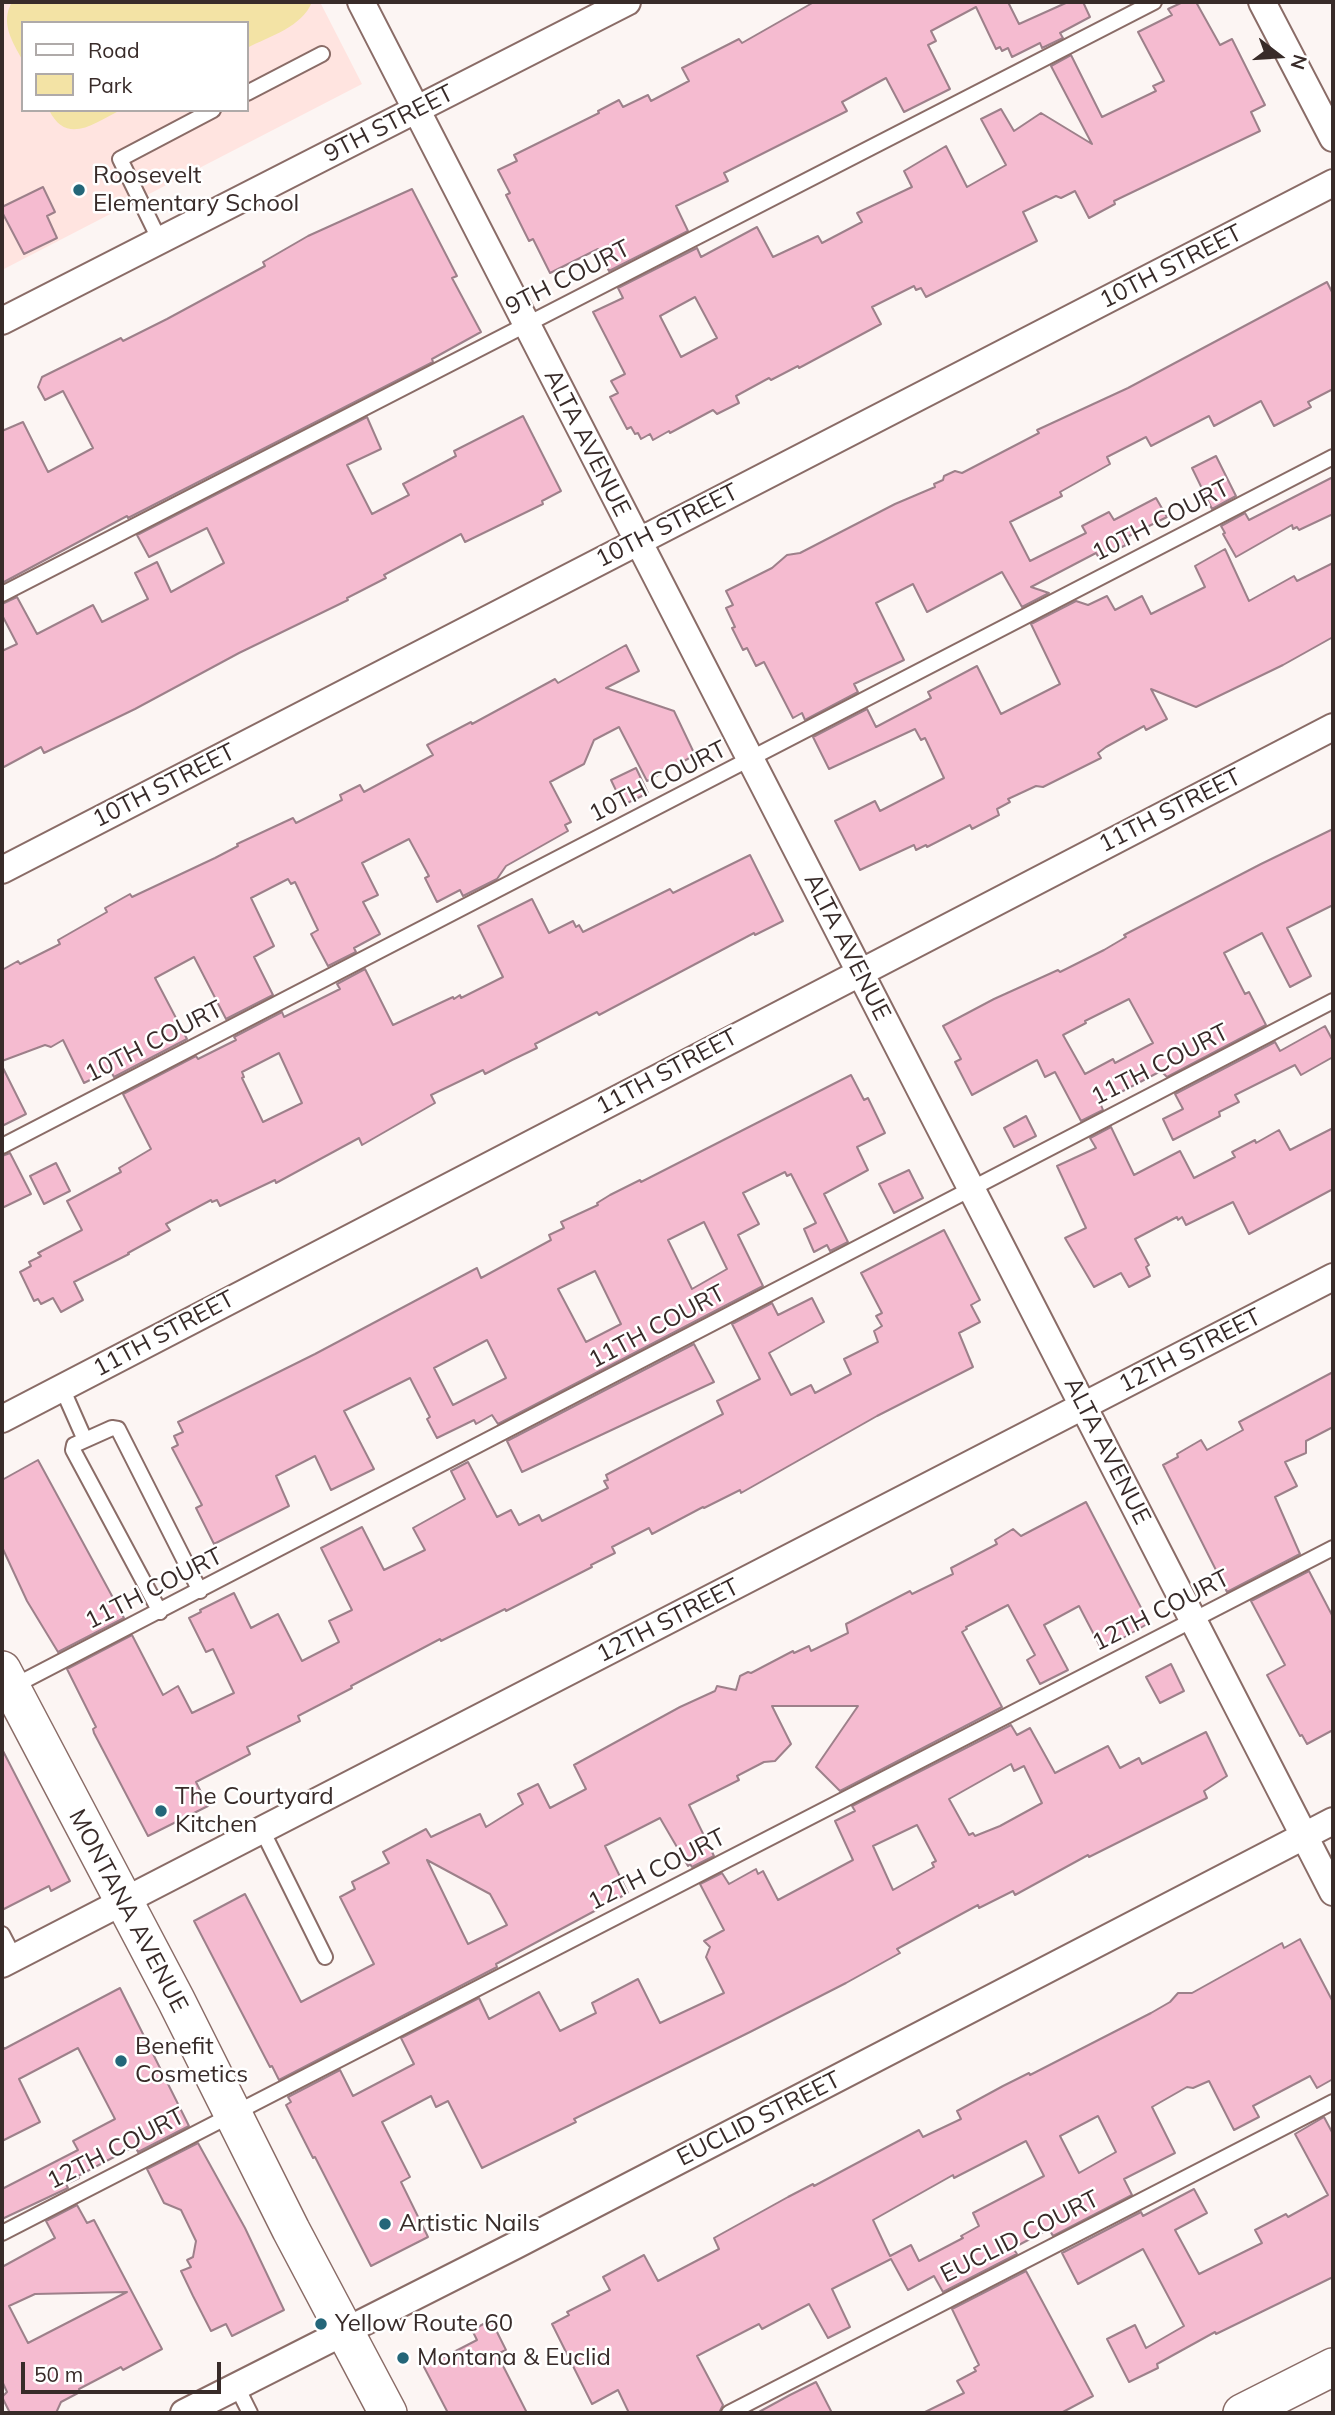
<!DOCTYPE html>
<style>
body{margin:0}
#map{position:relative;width:1335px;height:2415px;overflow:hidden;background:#fcf5f3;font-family:Mulish,sans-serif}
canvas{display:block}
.frame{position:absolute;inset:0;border:4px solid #382b29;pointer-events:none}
.legend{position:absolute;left:21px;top:21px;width:228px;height:91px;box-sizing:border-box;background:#fff;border:2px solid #afaaa9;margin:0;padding:9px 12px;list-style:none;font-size:21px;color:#382b29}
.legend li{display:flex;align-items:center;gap:14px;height:35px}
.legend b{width:35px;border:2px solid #afaaa9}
.north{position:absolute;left:1244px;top:21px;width:70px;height:70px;-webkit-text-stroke:5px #fff;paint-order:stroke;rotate:107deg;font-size:19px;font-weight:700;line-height:28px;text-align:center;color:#382b29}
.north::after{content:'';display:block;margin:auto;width:24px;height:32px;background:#382b29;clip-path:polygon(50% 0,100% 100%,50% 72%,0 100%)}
.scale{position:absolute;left:21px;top:2362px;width:200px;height:32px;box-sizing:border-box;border:4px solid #382b29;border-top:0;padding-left:9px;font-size:21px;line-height:24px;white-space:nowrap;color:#382b29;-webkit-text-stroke:5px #fff;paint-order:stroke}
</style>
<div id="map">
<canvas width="1335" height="2415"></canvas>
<div class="frame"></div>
<ul class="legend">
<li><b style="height:9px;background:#fff"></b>Road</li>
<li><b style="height:19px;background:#f3e3a5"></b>Park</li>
</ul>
<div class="north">N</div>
<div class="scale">50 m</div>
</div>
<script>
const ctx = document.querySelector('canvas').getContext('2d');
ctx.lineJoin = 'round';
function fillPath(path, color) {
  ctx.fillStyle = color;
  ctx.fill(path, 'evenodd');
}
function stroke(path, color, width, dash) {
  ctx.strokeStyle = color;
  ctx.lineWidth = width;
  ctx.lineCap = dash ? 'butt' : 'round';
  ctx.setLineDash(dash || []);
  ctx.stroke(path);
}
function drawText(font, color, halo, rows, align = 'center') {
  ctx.font = font + ' Mulish,sans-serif';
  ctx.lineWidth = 5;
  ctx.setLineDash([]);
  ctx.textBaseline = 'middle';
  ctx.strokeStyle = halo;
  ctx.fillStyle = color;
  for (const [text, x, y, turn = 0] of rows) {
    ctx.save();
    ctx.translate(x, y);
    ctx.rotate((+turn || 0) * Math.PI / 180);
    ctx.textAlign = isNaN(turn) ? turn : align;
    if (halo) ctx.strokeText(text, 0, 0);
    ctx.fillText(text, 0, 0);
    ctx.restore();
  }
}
fillPath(new Path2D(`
 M2,2H320L362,84L2,270ZM23,23H247V110H23Z`), '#ffe4e0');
fillPath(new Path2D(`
 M12,2H312C302,27 270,36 247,48V23H23V61C12,41 0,23 12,2Z
 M49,110H121C94,123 67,146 49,110Z`), '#f3e3a5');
const building = new Path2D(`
 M814,2H1008L1019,24L1068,2H1083L1090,17L1060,33L1063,38L1042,48L1040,43L1012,57L1008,48L1002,51L1000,47L996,49L976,7L931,31L936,41L928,45L950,89L904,112L886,78L842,102L847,111L724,173L728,181L676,206L688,231L609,271L598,249L550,273L533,239L529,241L506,195L510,193L498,170L517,161L514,155L599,113L598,111L619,100L623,107L648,95L651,101L689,81L682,68L739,39L742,43Z
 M1183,2H1196L1220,45L1232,39L1265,105L1251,112L1260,131L1114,201L1115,204L1089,218L1075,191L1061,198L1056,196L1023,212L1037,241L926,297L921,288L916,290L914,286L872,307L881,324L799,368L798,366L771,380L769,378L736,396L739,403L717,414L713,410L670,433L669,431L653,440L650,434L641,439L638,433L635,434L631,427L627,429L610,397L618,393L611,381L625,374L593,312L623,298L618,288L697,248L701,257L757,227L773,257L818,236L822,243L862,222L857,213L912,187L904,171L946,146L967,187L1006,165L981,119L1001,109L1014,131L1041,113L1092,144L1051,66L1071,55L1102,117L1156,91L1153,86L1164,81L1138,32L1172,15L1168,9ZM695,297L717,338L681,357L660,316Z
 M43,187L55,212L47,216L57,238L24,254L2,212V207Z
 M412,189L457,276L452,278L481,332L432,359L433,362L128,518L127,516L2,583V431L23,422L48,472L93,448L63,391L45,400L38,387L42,377L121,338L123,341L167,319L265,266L263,262L308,236Z
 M1327,282L1333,294V389L1308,402L1311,407L1274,426L1261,401L1214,426L1209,416L1151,446L1146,437L1107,457L1110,464L1060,492L1062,496L1010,522L1030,561L1086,533L1082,526L1109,512L1114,520L1156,498L1167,517L1123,539L1126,545L1099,558L1096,553L1031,587L1049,593L1022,607L1002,572L927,612L913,584L876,603L904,660L854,684L858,692L805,720L802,713L793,718L764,662L756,666L747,648L743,650L732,628L735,627L726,608L733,605L726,591L772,568L787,555L800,553L895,504L935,487L934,484L943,480L944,476L955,471L962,473L1039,433L1037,430L1128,388Z
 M523,416L561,491L542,501L543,504L465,542L461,534L384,575L386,578L347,598L348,600L239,653L135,709L44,753L41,747L2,768V651L17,644L2,615V604L17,597L37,634L93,605L102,622L148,599L135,573L157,562L171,592L224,563L207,528L149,557L137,535L367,417L381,449L347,465L372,514L409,495L403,484L456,456L454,451Z
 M1216,456L1236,496L1212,509L1192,468Z
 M1333,477V514L1299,530L1297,527L1293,529L1292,525L1236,557L1223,534L1225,533L1221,526L1245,513L1249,520Z
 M1225,549L1249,601L1294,576L1297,581L1333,563V637L1283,665L1196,707L1151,689L1167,719L1146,730L1144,726L1106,747L1098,753L1101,758L1043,787L1036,786L1008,799L1010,802L997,809L999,815L972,829L970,825L927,847L926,845L916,850L914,845L860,870L835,821L875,801L880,811L944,778L925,738L921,740L915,729L829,769L813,737L867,709L876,727L931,698L928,692L977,666L1001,714L1060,684L1031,624L1076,601L1088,605L1107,596L1115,610L1142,596L1151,614L1205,587L1195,566Z
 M626,645L639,671L606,688L674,711L695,755L647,781L619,727L594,740L584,764L550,782L571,822L565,825L568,831L506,866L497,879L463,896L460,890L437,902L425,878L429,876L409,839L362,863L378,895L363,902L380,934L354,948L356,952L328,966L311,934L318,930L295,882L291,884L288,879L251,898L274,946L254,957L273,995L226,1019L194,957L155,978L187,1039L114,1077L110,1070L84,1083L63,1040L51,1047L45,1045L2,1061V970L18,961L20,964L60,944L58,940L107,912L105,908L130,894L132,897L215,858L238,846L237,844L293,818L296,823L342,800L340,795L360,785L364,792L433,755L427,745L471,722L472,724L555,679L558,683Z
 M636,768L648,793L623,805L611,780Z
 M1333,829V905L1287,928L1311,976L1290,987L1262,933L1224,953L1245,994L1249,992L1266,1025L1167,1077L1161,1071L1102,1102L1101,1105L1103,1110L1081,1121L1055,1072L1045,1077L1037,1060L972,1095L955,1062L961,1059L943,1026L994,999L1058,970L1060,972L1104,950L1126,937L1124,935L1261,864ZM1129,999L1153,1043L1115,1063L1113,1059L1085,1074L1063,1035L1086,1023L1085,1021Z
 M750,855L783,921L755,935L754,933L599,1015L597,1012L535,1044L537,1048L512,1060L485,1074L483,1070L431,1095L435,1103L362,1145L359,1138L276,1183L275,1180L220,1206L217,1200L212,1202L211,1200L166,1224L170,1230L128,1253L129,1254L74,1282L83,1300L61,1312L53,1298L41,1304L38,1299L34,1301L20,1272L31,1266L29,1262L41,1256L38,1253L82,1230L67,1201L121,1172L119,1168L151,1149L123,1094L196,1056L198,1059L236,1040L234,1037L282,1012L284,1017L340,989L337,984L365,969L393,1025L453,997L454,999L460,995L461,998L503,977L478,926L532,899L549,933L573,921L576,927L579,925L583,932L670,889L673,893ZM279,1053L302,1103L263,1122L242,1078L244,1077L242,1072Z
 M1325,1026L1333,1041V1057L1301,1075L1295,1065L1235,1095L1239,1102L1219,1112L1220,1116L1173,1140L1163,1119L1183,1109L1175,1094L1275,1042L1280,1051Z
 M2,1066L26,1114L2,1126Z
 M851,1075L864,1100L868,1098L885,1133L857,1147L868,1170L824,1194L848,1242L830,1251L827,1245L814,1252L804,1229L816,1223L791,1174L787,1176L785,1172L743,1193L759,1224L738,1235L763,1286L498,1424L492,1415L476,1424L474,1420L437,1438L427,1419L430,1417L410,1378L344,1411L374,1469L331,1490L315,1456L276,1476L289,1506L214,1544L196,1508L202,1505L172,1448L178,1445L174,1436L183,1432L178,1422L315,1354L477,1268L481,1278L551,1240L549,1235L564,1228L561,1222L598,1205L597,1203L610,1195L640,1180L641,1182ZM704,1222L727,1269L692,1289L668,1240ZM595,1271L621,1324L586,1342L558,1289ZM487,1340L506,1378L453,1405L434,1368Z
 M1026,1116L1036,1136L1014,1147L1004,1128Z
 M1111,1127L1134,1175L1180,1151L1194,1178L1235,1157L1232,1152L1255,1140L1256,1143L1279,1130L1290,1150L1333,1128V1189L1249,1234L1233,1202L1186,1225L1182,1217L1178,1220L1177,1217L1135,1239L1149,1265L1146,1267L1150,1276L1129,1287L1121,1273L1094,1287L1065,1238L1086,1228L1057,1166L1096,1148L1090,1138Z
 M10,1153L31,1194L2,1208V1156Z
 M56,1163L70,1191L44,1204L30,1176Z
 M909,1170L923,1198L894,1213L879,1184Z
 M944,1230L980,1300L971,1305L980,1322L959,1333L973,1367L877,1416L741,1493L740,1490L704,1508L703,1507L652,1534L649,1528L612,1547L615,1553L591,1565L592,1567L506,1611L505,1609L441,1641L440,1639L351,1686L352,1688L298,1716L300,1721L247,1747L250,1754L196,1782L208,1806L148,1836L94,1733L93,1729L96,1727L67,1669L132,1635L163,1695L178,1686L192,1713L234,1693L213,1649L206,1652L189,1618L201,1612L200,1610L234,1593L251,1628L278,1614L302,1661L339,1642L329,1621L352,1610L321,1548L362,1527L384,1570L425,1550L413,1528L465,1499L451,1471L468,1462L497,1517L511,1510L519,1525L539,1515L542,1521L608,1488L604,1481L608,1480L606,1475L723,1414L717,1401L760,1379L732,1324L772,1303L778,1315L812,1298L824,1322L769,1353L791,1395L811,1385L815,1393L851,1374L844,1359L878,1342L874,1331L882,1326L876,1316L882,1313L861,1273Z
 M694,1344L714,1382L522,1472L507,1441Z
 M1333,1372V1427L1306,1441V1453L1285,1462L1297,1486L1275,1497L1300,1554L1227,1592L1163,1465L1178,1457L1177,1454L1201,1440L1207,1450L1243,1430L1239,1422Z
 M38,1460L124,1618L58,1652L27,1601L2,1547V1480Z
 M1086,1502L1149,1623L1102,1650L1079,1606L1044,1625L1068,1670L1040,1684L1027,1660L1035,1655L1008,1605L966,1627L967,1629L962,1632L1002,1707L840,1791L816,1767L858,1706H772L791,1744L775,1761L764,1762L737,1776L739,1780L689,1805L714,1856L692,1867L690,1864L688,1866L660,1818L605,1846L628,1893L496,1964L497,1967L279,2080L272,2066L270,2067L194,1921L245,1894L301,2002L374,1964L340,1897L355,1889L352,1882L389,1863L383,1852L426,1829L431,1837L480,1814L486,1827L523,1804L518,1794L538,1784L550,1808L586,1789L574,1765L680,1707L715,1691L717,1686L736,1690L740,1676L748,1672L751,1673L793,1651L794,1653L809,1646L811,1651L848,1633L846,1624L910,1591L912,1594L953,1574L951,1568L997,1544L995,1540L1013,1529L1021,1536ZM427,1860L490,1894L507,1925L468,1944Z
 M1309,1571L1333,1617V1730L1307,1744L1302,1735L1300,1736L1267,1675L1285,1665L1251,1601Z
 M1171,1664L1184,1691L1160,1703L1146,1677Z
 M1011,1725L1017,1735L1030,1728L1055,1773L1108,1746L1120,1768L1139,1758L1142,1764L1206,1732L1227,1776L1204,1791L1207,1798L1089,1857L1088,1855L1015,1895L1013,1891L979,1908L978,1905L897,1949L900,1953L846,1983L750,2032L574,2119L576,2122L482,2168L448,2101L436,2107L431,2096L382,2122L410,2177L401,2182L428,2237L371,2266L315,2157L313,2158L286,2105L291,2102L288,2097L340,2070L353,2096L414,2064L401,2038L479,1998L489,2019L539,1992L560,2031L596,2013L592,2003L638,1979L660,2023L724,1993L706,1957L710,1947L704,1941L724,1930L700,1884L722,1873L729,1884L756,1869L758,1874L763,1871L778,1900L853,1860L835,1821L855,1811L852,1806ZM1011,1764L1014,1771L1024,1766L1042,1803L1000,1826L975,1836L973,1833L969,1835L949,1799ZM917,1825L936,1861L932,1863L934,1867L893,1890L873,1846Z
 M2,1749L70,1881L51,1891L49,1886L2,1910Z
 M1300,1939L1333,2002V2079L1317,2088L1310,2076L1253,2106L1259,2117L1234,2130L1209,2081L1193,2088L1187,2087L1152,2107L1175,2153L1124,2179L1132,2195L1053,2236L1049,2229L1013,2248L1017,2254L943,2292L934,2276L908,2290L891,2259L832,2289L850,2327L828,2338L809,2304L762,2329L759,2324L697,2356L723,2405L719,2413H629L618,2390L592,2404L552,2324L569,2315L567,2312L610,2290L603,2277L644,2255L658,2281L719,2249L714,2238L788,2197L813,2184L814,2186L919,2130L923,2137L961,2119L957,2111L1003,2086L1029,2073L1030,2075L1151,2013L1170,2002L1178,1993H1192L1282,1943L1284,1948ZM1098,2116L1116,2152L1079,2173L1060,2136ZM1026,2141L1044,2176L973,2213L979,2226L961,2236L963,2238L919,2261L911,2245L890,2256L873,2220L953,2175L954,2178Z
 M120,1988L189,2126L138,2152L135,2146L78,2176L79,2178L66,2184L68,2188L2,2219V2189L78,2150L73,2141L115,2119L78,2048L19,2079L40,2122L2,2141V2044L4,2049Z
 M1324,2117L1333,2134V2277L1216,2334L1215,2332L1157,2364L1158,2368L1129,2382L1107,2339L1135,2325L1146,2348L1184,2326L1143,2249L1078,2284L1062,2253L1141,2212L1143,2216L1194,2189L1207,2213L1175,2230L1199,2274L1262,2243L1255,2230L1286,2214L1288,2217L1328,2195L1295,2134Z
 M198,2143L245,2228L284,2310L232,2336L226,2324L211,2331L193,2296L181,2271L191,2267L187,2260L193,2257L196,2241L181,2210L164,2203L147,2169Z
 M77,2205L87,2223L94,2220L162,2349L123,2370L121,2367L79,2389L80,2392L61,2402L56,2413H10L2,2397L7,2392L2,2381V2267L55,2238L46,2221ZM127,2292L28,2343L9,2306L35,2294Z
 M1026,2271L1093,2396L1061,2413H923L964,2393L957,2381L976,2371L974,2368L979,2365L952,2309Z
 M491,2320L506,2350L497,2354L527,2413H448L424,2367L427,2358L435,2354L444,2357L477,2340L472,2330Z
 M816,2382L832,2413H757L790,2395Z`);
fillPath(building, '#f5bbd0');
stroke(building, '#9d808a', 2);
const lane = new Path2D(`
 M247,93L322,54
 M160,241L120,159L213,110
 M2,594L1154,2
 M2,1146L1333,457
 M62,1388L85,1440
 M160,1612L73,1450L74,1445L112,1428L118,1429L200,1591
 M12,1687L1333,1001
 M262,1830L325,1957
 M2,1934L14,1957
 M2,2233L1333,1548
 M237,2387L250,2413
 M729,2413L1333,2102`);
const street = new Path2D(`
 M361,2L1333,1892
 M1262,2L1333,138
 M2,321L627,2
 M2,870L1333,183
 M2,1419L1333,727
 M2,1964L1333,1277
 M184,2413L516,2245L1333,1821`);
const secondary = new Path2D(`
 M2,1670L176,2000L291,2230L388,2413
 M1242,2413L1333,2367`);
stroke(lane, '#8a6c67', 18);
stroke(street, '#8a6c67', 30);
stroke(secondary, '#8a6c67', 40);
stroke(lane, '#fff', 14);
stroke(street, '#fff', 26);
stroke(secondary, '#fff', 37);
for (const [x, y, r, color] of [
 [79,190,7,"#246679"],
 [161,1811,7,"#246679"],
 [121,2061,7,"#246679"],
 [385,2224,7,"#246679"],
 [321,2324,7,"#246679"],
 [403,2358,7,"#246679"]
]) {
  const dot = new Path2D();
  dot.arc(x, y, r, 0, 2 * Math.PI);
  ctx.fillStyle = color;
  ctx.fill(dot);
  stroke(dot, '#fff', 2.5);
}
drawText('24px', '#382b29', '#fff', [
 ["9TH STREET",389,124,-27],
 ["10TH STREET",1171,267,-27],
 ["9TH COURT",568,278,-27],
 ["ALTA AVENUE",587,443,63],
 ["10TH COURT",1161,521,-27],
 ["10TH STREET",667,526,-27],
 ["10TH COURT",658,782,-27],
 ["10TH STREET",164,786,-27],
 ["11TH STREET",1170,811,-27],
 ["ALTA AVENUE",847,947,63],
 ["10TH COURT",154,1042,-27],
 ["11TH COURT",1160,1065,-27],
 ["11TH STREET",667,1072,-28],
 ["11TH COURT",657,1327,-28],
 ["11TH STREET",164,1334,-28],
 ["12TH STREET",1190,1351,-27],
 ["ALTA AVENUE",1107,1451,63],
 ["11TH COURT",154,1589,-27],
 ["12TH COURT",1161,1611,-27],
 ["12TH STREET",668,1621,-27],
 ["12TH COURT",657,1870,-27],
 ["MONTANA AVENUE",128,1911,62],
 ["EUCLID STREET",759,2119,-27],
 ["12TH COURT",116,2149,-27],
 ["EUCLID COURT",1020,2237,-27]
]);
drawText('24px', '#382b29', '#fff', [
 ["Roosevelt",93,176],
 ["Elementary School",93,204],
 ["The Courtyard",175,1797],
 ["Kitchen",175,1825],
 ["Benefit",135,2047],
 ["Cosmetics",135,2075],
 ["Artistic Nails",399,2224],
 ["Yellow Route 60",335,2324],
 ["Montana & Euclid",417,2358]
], 'left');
</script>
